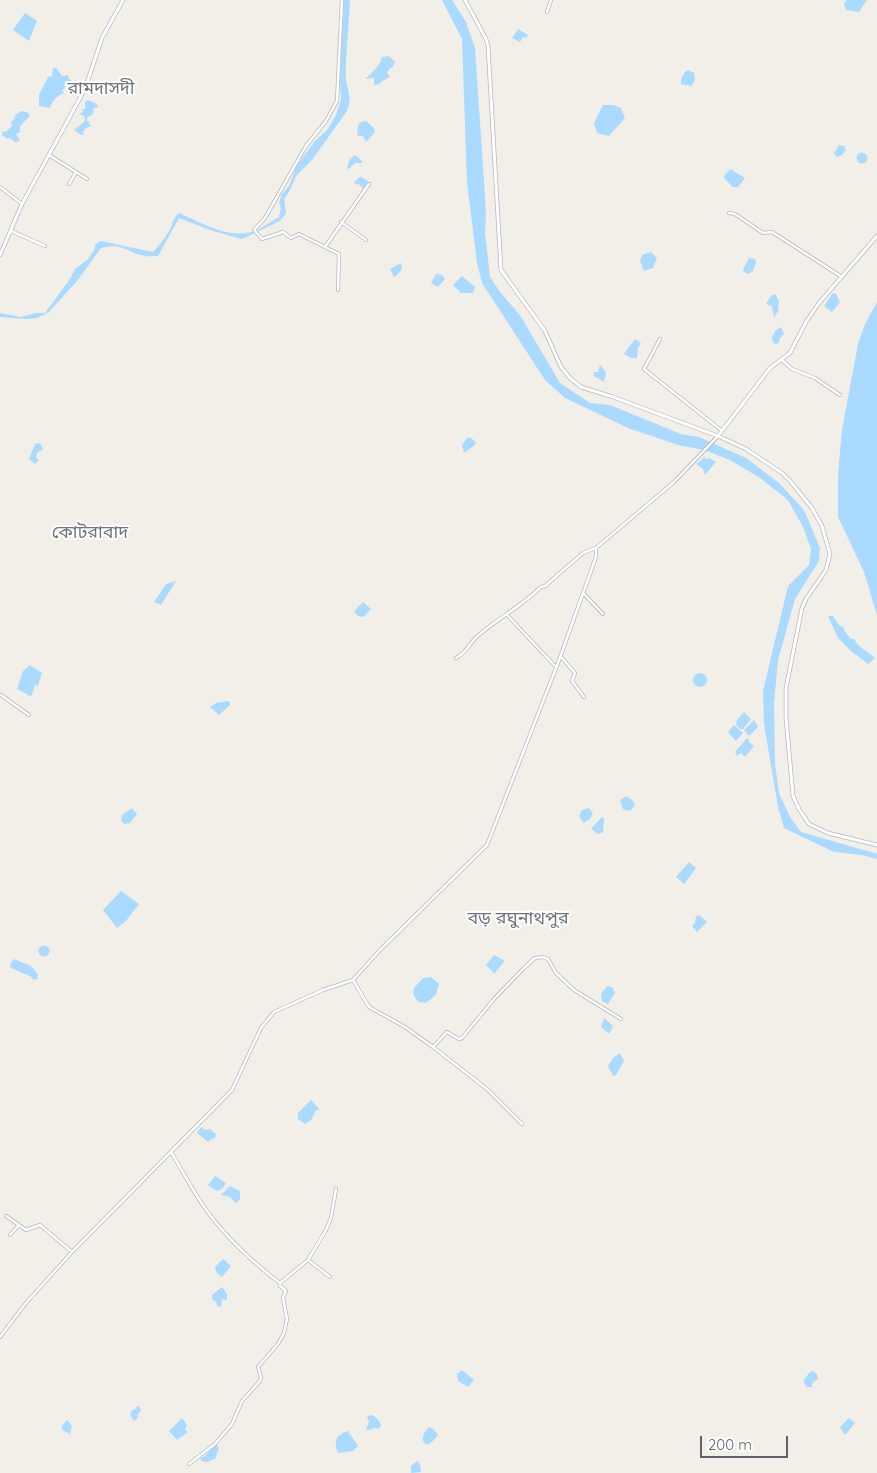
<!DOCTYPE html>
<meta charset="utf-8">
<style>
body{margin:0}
#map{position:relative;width:877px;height:1473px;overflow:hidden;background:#f1efe8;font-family:Quicksand,sans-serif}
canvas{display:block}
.scale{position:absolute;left:700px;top:1436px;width:88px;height:22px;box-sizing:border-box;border:2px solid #5f6368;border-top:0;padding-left:6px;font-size:15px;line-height:18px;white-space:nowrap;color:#5f6368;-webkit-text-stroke:4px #fff;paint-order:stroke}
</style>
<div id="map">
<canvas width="877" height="1473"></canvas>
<div class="scale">200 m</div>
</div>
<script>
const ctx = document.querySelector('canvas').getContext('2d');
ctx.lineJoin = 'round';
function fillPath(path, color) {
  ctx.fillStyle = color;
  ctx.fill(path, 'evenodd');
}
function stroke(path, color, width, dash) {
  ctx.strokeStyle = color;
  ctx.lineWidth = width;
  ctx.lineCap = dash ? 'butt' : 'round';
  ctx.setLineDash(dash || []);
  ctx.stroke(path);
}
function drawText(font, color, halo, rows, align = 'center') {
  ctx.font = font + ' Quicksand,"Noto Sans Bengali",sans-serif';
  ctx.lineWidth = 4;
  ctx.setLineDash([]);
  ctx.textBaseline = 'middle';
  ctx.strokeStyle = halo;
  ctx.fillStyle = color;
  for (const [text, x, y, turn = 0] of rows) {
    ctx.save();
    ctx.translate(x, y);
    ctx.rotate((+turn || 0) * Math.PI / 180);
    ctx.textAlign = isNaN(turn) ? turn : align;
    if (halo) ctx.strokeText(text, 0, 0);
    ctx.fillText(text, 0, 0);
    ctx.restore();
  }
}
fillPath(new Path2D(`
 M344,0H350L346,62V80L350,99L347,111L312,160L296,176L289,192L284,199L286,213L280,221L242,239L213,231L179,218L158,256C154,256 149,257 145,256C127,253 123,242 101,248L77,281L49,312L37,318L26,319L0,317V313L21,317L36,313H45L70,279L75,269L88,259L95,249V245L101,241L153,252C159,246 164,239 169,231C174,223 170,222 179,213C202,223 229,240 255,231C263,228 271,221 279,217L281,208L279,203L282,194L289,186L296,167L314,142L327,130L336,115L341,99L340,81Z
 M442,0H452L466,22L475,48L486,211L485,233L490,277L500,292L520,315L560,383L590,403L610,405L681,434L699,437L746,458L779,483L804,510L820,548L819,561L795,599L778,660L774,703L775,764L779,793L790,817L801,832L877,854V859L862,855L834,852L784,828L778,807L764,724L763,691L788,586L809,565L811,549L803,527L788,500L760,478L730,460L704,450L678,445L628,428L565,398L545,380L482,283L477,263L467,183L462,39Z
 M847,0H867L859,12L846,10L844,4Z
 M25,13L37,21L29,41L13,30Z
 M518,29L528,35L526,38L523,37L520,42L512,38Z
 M389,56L395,62L392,68H390L387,73L390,77L382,81L379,84L374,85V78L365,79C373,72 379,67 382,57Z
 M53,68H56L62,76L68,75L69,79L72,81L68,85L64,83L65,88L62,90L64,93C60,94 51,101 50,108L39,106V95L48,77L52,76Z
 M688,70L694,73L695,79L692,86L681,84C681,78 683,73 688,70Z
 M88,100L97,104L98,107L94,108L93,114L87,118V121L89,122L91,127H88L85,129L84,131L82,132L84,134L81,135L74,130L85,121L84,116L79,114L83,112L82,109H85V102Z
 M603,105H613L621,108L625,118L609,136L597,133L594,123Z
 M22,111L29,113V117L20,126V132L16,134L20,141L15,142L10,138L7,139L2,135V132L7,131L12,126L11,122L15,118V115Z
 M366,121L374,128L375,132L366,142L363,136H358L357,131L359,123Z
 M839,145L844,146L846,150L842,155L837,157L834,153Z
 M856.5 158a5.5 5.5 0 1 1 11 0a5.5 5.5 0 1 1-11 0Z
 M355,155L362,161V163H355L349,169L347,168L350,159Z
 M730,169L745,178L738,187H733L724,178L725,175Z
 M361,177L368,181L363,189L360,185L354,183L358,178Z
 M651,252L657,258L653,268L644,271L640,261L642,255Z
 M749,258L755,259L756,262L753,271L748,274L744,272L743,269Z
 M401,263L402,269L398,274L394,277L390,269Z
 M436,274L442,275L445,279L438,287L431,283Z
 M462,276L475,287L473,293H461L453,285Z
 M833,293L836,294L840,302L832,312L824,306Z
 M775,294L779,301C777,309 781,309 774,317L772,306L766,304L771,296Z
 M877,302V615L864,572L838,517V474L842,430L858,344L865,324Z
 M781,327L784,334L780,338L779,343L775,344L773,342L772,337L776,330Z
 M635,339L641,343L638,348L637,358H631L624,354Z
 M600,365L606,372L604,382L594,376V372H598Z
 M467,438H471L476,442L475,445L464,453L462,445Z
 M40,443L43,449L37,453L36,458L39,460L35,464L29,459L35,444Z
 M704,456L706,459L709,458L716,462L705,475L703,469L696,464L703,459Z
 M176,581L161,605L154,602L166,584Z
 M363,602L371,609L364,617L358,616L354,611Z
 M828,616H833L838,624L844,628V630L851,639H854C860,649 866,650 875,658L868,664L851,651L838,638Z
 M30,665L42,673L38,686L35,685L32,695L30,696L17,689L23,671Z
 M693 680a7 7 0 1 1 14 0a7 7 0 1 1-14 0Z
 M228,701L230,702V705L219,715L210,707L216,703Z
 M744,712L751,719L743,729H740L736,724L737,720Z
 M754,720L758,727L749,736L744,730Z
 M734,725L743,733L736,741L728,732Z
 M747,738L749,739V742L754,746L745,757L741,753L737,756L735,752Z
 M626,796L632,800L635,805L630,811L623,809L620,800Z
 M132,808L137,814L130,823L124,824L121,820L122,815Z
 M589,808L593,813L590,819L583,823L579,816L582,810Z
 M602,817L604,819L603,832L598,834L591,829Z
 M689,862L696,868L684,884L676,877Z
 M121,891L139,904L126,921L117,928L103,910Z
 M699,915L707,922L697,932L692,926L695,923L696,916Z
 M38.5 951a5.5 5.5 0 1 1 11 0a5.5 5.5 0 1 1-11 0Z
 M494,955L505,961L496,971L495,974L486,965Z
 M14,959L31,966L38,975L37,979L34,980L30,976L11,968L10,964Z
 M431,977L439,984L436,995L426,1003L418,1002L413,994L414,988L423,978Z
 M608,986L613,988L615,993L608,1004L602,1001C600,994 602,991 608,986Z
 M604,1018L613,1026L609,1034L601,1027Z
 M620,1053L624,1061L616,1075L613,1076L608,1066L613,1058Z
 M311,1100L320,1110H316L311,1120L305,1124L298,1119V1113Z
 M201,1127L205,1130L210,1129L216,1134L215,1138L211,1139L208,1142L197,1133Z
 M215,1176L226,1183L222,1189L217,1191L208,1185Z
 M230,1186L240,1191V1199L236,1203L230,1197L221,1195Z
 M223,1259L231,1266L222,1277L216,1272L215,1267Z
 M222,1287L227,1294V1300L222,1299L221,1307L217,1306L216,1302L212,1299V1295Z
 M462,1370L474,1380L468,1387L458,1381L457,1374Z
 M813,1371L817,1374L818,1379L812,1383V1387H807L803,1381L809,1373Z
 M137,1406H139L141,1411L137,1415L138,1418L134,1421L130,1415L132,1410L136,1409Z
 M370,1415C375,1415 379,1420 381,1425L379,1429L373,1428L370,1430H366L369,1422L367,1417Z
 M182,1418L187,1425L185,1430L188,1432L177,1440L169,1431Z
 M849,1418L855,1423L846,1434H844L840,1427Z
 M67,1420L72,1426L70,1434L62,1430V1426Z
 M429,1427L433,1429L438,1435L433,1441L427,1445C419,1440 424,1433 429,1427Z
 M348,1431L358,1446L353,1451L338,1453C333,1441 336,1435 348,1431Z
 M216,1444L219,1448L215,1459L207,1462L202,1461L200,1458L204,1457Z
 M417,1461L420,1464L421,1472L411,1473V1466Z`), '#aadaff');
const street = new Path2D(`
 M547,12L551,0
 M49,155L87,179
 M69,184L76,172
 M0,187L22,204
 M729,213L735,214L763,233L772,232L842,277
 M341,222L366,240
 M11,231L45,246
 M325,247L369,184
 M338,290L339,254L299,234L291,238L283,232L262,239L254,230L265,218L306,146L326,121L337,101L342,0
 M660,339L644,369L721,430
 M782,360L792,369L815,378L840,395
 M583,593L603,614
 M507,615L556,667
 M561,657L575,673L572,681L584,697
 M456,658C468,652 470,641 480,634C500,617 523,605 541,587L545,586L583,553L596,548L674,482L718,436
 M1,695L29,715
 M353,980L369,1007L405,1027L433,1047
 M522,1124L487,1089L433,1047L447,1032L459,1039L462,1038L494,999L523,969L535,958L543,957L548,959L556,973L574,990L621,1019
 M171,1152C184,1173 195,1196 210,1215C227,1238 257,1266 280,1283V1286L286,1291L283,1298L287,1319L284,1333L278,1344L258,1367L261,1377L260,1381L242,1401L232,1424L215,1444L189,1464
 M6,1216L26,1230L40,1225L72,1252
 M10,1235L18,1226
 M308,1260L330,1277
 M280,1283L308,1260L326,1230L331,1218L336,1189
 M0,1337L26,1303L72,1252L232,1090L261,1028L274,1012L323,990L353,980L380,950L487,845L558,663L596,557V548`);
const secondary = new Path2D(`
 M465,0L486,39L488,46L501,270L545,331L561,367L570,378L581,387L613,397L718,436L746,449L782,473L790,481L812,508L822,526L830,554L826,570L806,599L802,608L786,688V718L793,796L799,809L809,824L828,833L877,845
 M0,255L22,204L85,89L102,38L123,0
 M718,436L770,368L790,353L806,322L819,303L877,236`);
stroke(street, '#b5b8bc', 4);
stroke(secondary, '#b6babf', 4.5);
stroke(street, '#fff', 2.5);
stroke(secondary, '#fff', 3);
drawText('18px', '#70757a', '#fff', [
 ["রামদাসদী",101,89],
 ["কোটরাবাদ",90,533],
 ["বড় রঘুনাথপুর",518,919]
]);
</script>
